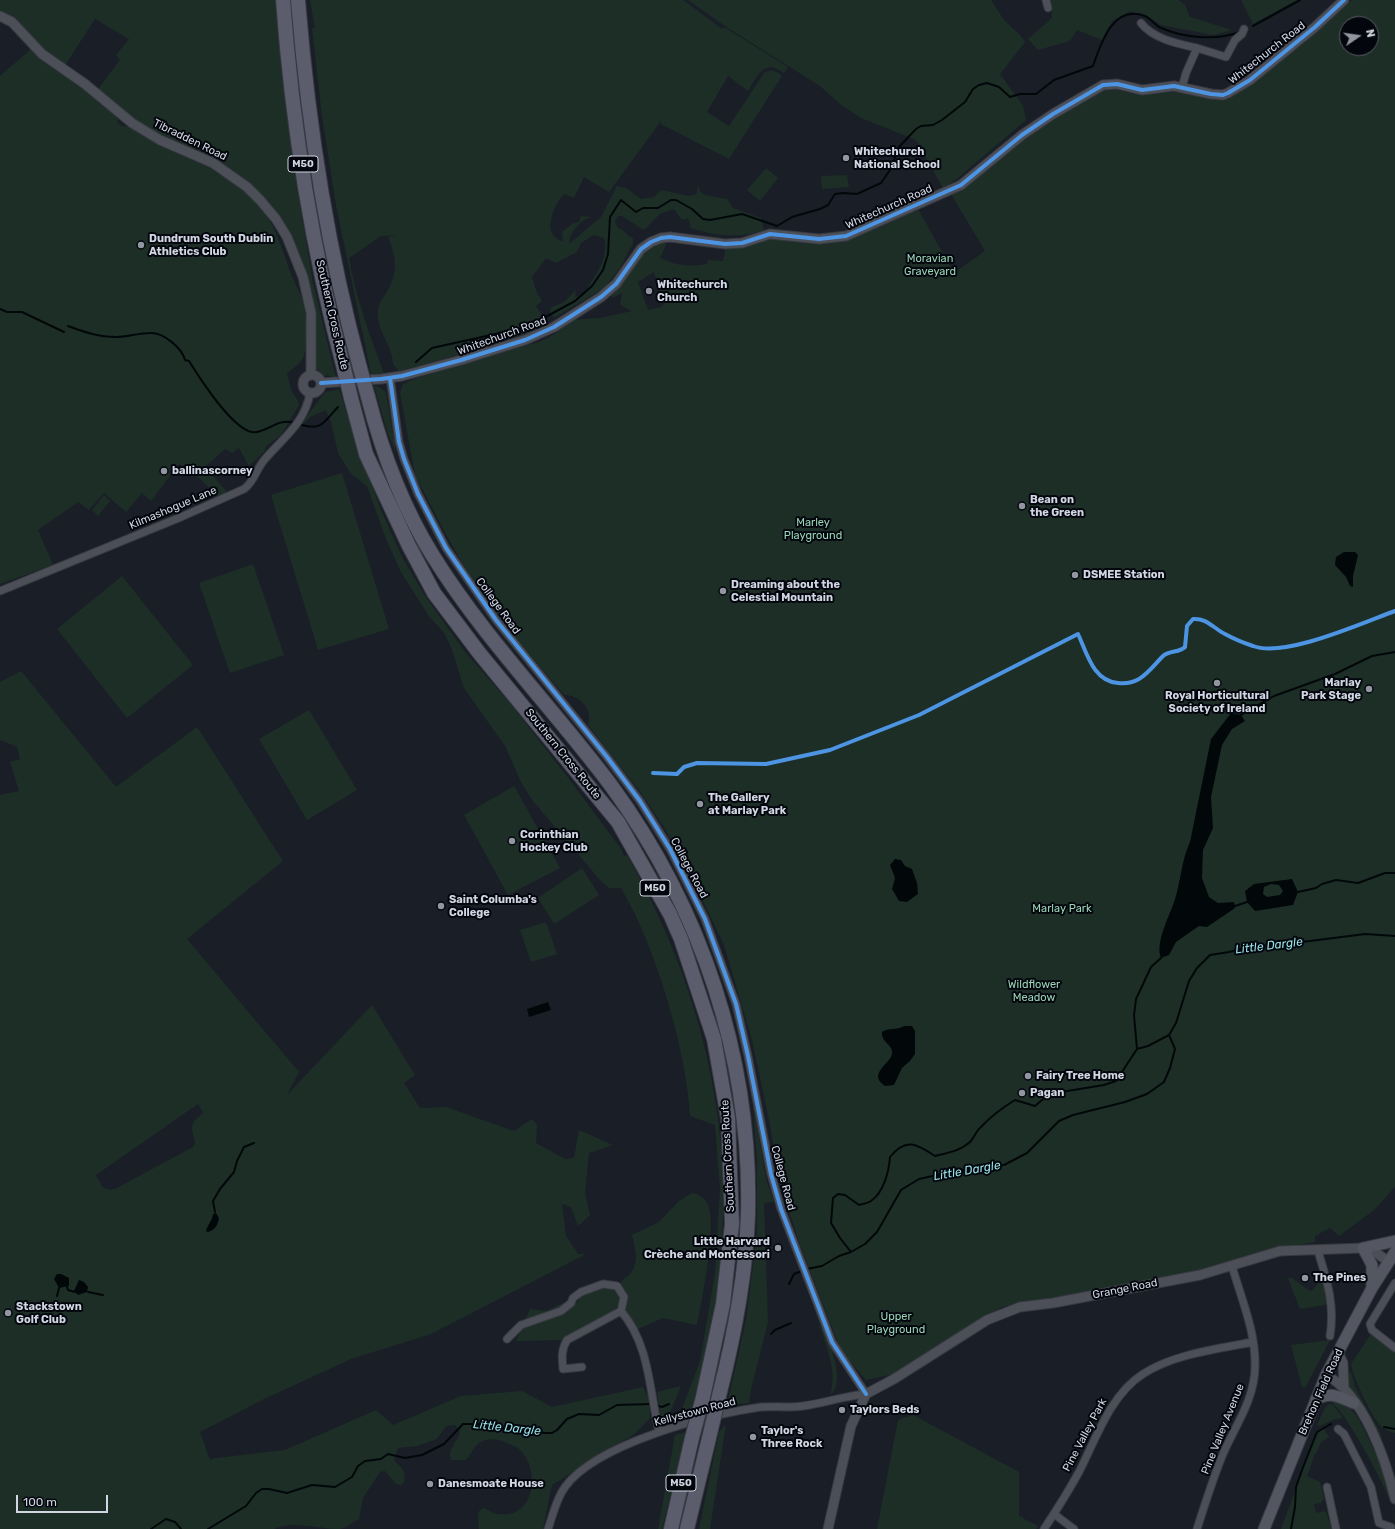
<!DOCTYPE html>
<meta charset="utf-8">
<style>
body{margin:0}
#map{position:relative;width:1395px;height:1529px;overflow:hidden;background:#1a1e27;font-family:Rubik,sans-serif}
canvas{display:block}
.north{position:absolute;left:1339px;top:16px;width:40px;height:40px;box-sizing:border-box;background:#04060d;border:1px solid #565963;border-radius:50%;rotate:77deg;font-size:11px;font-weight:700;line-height:16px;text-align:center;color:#d1d6e3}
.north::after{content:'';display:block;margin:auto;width:14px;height:18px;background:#9196a1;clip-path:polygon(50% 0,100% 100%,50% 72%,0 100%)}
.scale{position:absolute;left:16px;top:1495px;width:92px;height:18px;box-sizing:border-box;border:2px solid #d1d6e3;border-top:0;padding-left:5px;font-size:12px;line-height:14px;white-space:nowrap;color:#d1d6e3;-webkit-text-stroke:3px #04060d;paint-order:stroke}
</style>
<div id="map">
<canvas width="1395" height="1529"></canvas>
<div class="north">N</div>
<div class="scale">100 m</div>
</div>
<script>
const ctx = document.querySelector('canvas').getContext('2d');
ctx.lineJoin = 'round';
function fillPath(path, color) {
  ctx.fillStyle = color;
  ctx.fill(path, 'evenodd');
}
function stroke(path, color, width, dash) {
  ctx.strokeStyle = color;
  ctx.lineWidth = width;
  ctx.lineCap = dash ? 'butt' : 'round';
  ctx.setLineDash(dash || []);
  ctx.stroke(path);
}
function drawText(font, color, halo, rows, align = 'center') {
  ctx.font = font + ' Rubik,sans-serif';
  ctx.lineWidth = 4;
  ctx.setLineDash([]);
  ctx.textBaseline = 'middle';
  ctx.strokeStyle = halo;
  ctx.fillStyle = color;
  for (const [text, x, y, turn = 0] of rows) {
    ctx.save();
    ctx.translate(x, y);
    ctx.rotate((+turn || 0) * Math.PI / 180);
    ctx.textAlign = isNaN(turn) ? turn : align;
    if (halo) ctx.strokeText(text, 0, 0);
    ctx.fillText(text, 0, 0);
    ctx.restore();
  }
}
fillPath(new Path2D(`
 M0,0H275L290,139L300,205L313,283L336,378L326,375L325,377L316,368L315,309L302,262L295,247L254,190L242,177L217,162L165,139L137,121L98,89L120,60L116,55L129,39L95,19L64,67L0,13Z
 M310,0H683L722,29L724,27L788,67L784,73C764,58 758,75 748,91L728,76L707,112L729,126L764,73C771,68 776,71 782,76L729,159L661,124V121L609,192L584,177L574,198L564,194C555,203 546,224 553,235C555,238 560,240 563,242L562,232L573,223L579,222L581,216L592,217C580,220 570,232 569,244L601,217L617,186L626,188L641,199L654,197L661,190L689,196L697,194V190L699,186L700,192L705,195L727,199L733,208L761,218L764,230C739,239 716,236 691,228L688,218L682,220L674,209L660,214L644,230L622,216H618L615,222L618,228C625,230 626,236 633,238V243L620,268L604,288L554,318L550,312L551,307L563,303L576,290L575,297L584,295C593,276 610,260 604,238L594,235L581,243L577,252L556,263L546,258L532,277L537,293L542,301L536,306L547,323L529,333L479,349L399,371L393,364C393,346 376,330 378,312C378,304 383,298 387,292C398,272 397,258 388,237L398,235L381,236L349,258C356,298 369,334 384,373L371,374L336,205L322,116L312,28H315Z
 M688,0H991L1004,20L1021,36L1025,42L1000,74L1023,106L1026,120L958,178L943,188L916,140L861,118L840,104L820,86L728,28Z
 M1051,0H1179L1185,5L1190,17L1232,30L1213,35L1161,25L1150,18L1130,11L1112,21L1102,40L1077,30L1070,41L1038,50L1028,39L1052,18Z
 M1241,0H1297L1253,24Z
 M1352,0H1395V1187L1374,1210L1339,1236L1330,1228L1315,1236V1242L1280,1248L1182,1276L1002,1307L894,1374L866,1380L847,1358L838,1343L799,1242L779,1180L770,1125L752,1040L724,945L690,874L664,827L639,790L588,725C594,710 579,694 564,695L506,626L483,594L458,556L441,525L415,475L400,393L403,384L417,378L542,341L558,332L570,320L600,318L632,311L620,305L622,293L612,298L610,294L647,248L664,241L666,245L660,258C678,266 687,267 707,264L708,260L723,261L726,248L773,237L829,243L846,241L918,209L954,273L985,251L951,194L1015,144L1091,95L1108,88L1137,94L1175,92L1195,93L1217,100L1227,99L1254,83ZM1347,24H1371V48H1347ZM654,272L663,303L670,297L661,307L648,310L638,282Z
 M31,49L50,66L71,78L117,116L118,123L122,126L132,127C171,146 212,163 246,190C271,211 281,245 291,274C295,284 301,293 303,302C307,313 307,346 304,356C301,364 292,368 287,374L292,392L297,399L299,405L281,435L266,446L264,452L249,466L239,448L232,453L225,449L205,467L229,494L220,498L198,477L179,464L151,501L142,493L126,512L104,493L89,510L78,502L38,530L53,565L0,584V76Z
 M766,168L778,178L760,201L747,190Z
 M847,175L849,187L822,189L821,176Z
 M374,386H378L386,392L396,452L388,434Z
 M339,389L359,450L382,512L403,559L426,597L465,652L511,704L569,779L622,850L624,856L627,855C704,991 740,1140 716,1297C710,1336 701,1374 691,1412L683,1414V1406L700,1361L715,1273L720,1188L715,1125L690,1116C687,1059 665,984 643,932C637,917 629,902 621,888H609L600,880L532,800L521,782L505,746L464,688L451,647L444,633L428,615L401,572L386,539L367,486L351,474L338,453L331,422L326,410L312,416L299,427L325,392Z
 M342,473L389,629L318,650L271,495Z
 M104,495L110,501L98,516L92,510Z
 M253,564L284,655L230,673L199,583Z
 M122,576L193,665L127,718L57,629Z
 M21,671L116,787L197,727L283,861L187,939L299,1072L287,1095L372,1005L415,1075L404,1083L420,1108L446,1107L514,1131L532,1119L537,1125L536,1143L565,1159L574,1158L579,1130L613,1145L589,1153L585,1193L590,1215L578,1226L571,1207L562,1204L566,1236L578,1254H586L431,1334L351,1359L264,1399L200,1432L210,1460L216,1458L285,1450L376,1410L393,1425L461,1396L522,1391L552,1407L643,1387L649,1399L650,1418L633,1435L552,1485L543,1529H479L478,1516L479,1511L484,1508C489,1510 493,1514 498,1514C534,1520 541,1472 521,1451C517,1446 510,1445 505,1442C498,1439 488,1438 481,1442C475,1445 470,1455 466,1460H451C447,1448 458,1442 460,1431L455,1425L446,1426L437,1439L417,1446L398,1448L394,1460C401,1468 407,1471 404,1482L401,1485L396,1484L385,1471L380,1472L363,1498L359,1519C353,1522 346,1528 339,1529C318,1529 294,1520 274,1529H0V795L19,791L10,762L20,759L17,747L0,740V682ZM198,1104L203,1113C189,1125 191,1125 195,1142L193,1147L115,1189L110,1190L103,1188L96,1175Z
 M309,710L357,790L307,820L259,739Z
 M514,786L560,868L508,895L464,815Z
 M582,868L599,895L554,924L538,898Z
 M546,922L557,954L531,962L520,930Z
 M753,1104L767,1182L774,1202L764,1203L768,1322L751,1389L749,1403L727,1405L746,1320L757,1233V1161Z
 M692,1193C699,1194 705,1198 708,1205C717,1224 702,1302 697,1325L663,1318L638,1329C635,1324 626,1316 625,1310C624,1300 629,1294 620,1285C621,1279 626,1278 630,1274C640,1262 635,1249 632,1235L659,1222L679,1201Z
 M1288,1278H1292L1310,1291L1313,1290L1319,1282H1323L1328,1303L1325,1305L1300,1309Z
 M609,1287L618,1292L620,1298L616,1309L564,1340L516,1341L530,1309L546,1311L565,1302L568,1307L579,1301L580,1296L602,1288Z
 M819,1324C829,1336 847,1384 830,1395C838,1372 826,1346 819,1324Z
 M1371,1334L1395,1351V1433C1391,1432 1387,1430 1383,1428C1373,1421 1353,1377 1351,1364Z
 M1330,1340L1305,1388L1302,1387L1291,1345Z
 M1351,1372L1355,1387L1382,1436L1378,1434L1349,1387L1346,1373Z
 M681,1386L669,1415L665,1420L661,1418L657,1392Z
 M1330,1398L1349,1407L1359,1419L1382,1467L1395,1518C1392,1512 1392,1504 1389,1498C1383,1482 1343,1406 1330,1402Z
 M1329,1404L1333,1405L1343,1418L1335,1419L1319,1426L1317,1425L1325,1408Z
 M913,1415L1019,1472V1516L1038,1526L1036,1529H877L898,1420Z
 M726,1424L710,1529H699L719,1432Z
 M1324,1429L1329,1437L1321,1442L1316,1454H1315L1307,1476L1320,1482L1324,1499L1321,1503L1314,1504L1316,1513L1324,1511L1327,1514L1331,1529H1281L1316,1434Z
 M686,1432L662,1529H658L675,1435Z`), '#1d2e27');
fillPath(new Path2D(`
 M1344,552H1355L1358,555L1353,576V587L1350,586L1346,577L1335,565L1336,557Z
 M1231,713L1241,715L1245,721L1232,729L1222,745L1211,797L1213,828L1203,850L1202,878L1209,897L1218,903L1234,902L1235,908L1207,927L1199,926L1176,942L1169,955L1161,958C1155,943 1169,917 1174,902C1181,882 1181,861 1190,842L1211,739Z
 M895,859L901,860L905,866L912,869L917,883L918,894L907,902L899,901L892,889L895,878L890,865Z
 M1292,879L1298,892L1293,905L1255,911L1247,902L1245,891L1254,884ZM1271,884L1279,885L1283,891L1280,895L1267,897L1263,894L1264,887Z
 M548,1002L551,1010L529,1017L527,1009Z
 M904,1026H912L915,1031V1054L910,1061L902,1068L894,1085L885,1086C867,1074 890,1064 892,1054C894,1045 881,1043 882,1032C889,1027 896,1031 904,1026Z
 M216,1213L219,1218C218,1225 215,1230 208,1232L206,1231C208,1224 212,1221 213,1214Z
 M57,1274H61L69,1278V1286L59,1288L54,1279Z
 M79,1280L84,1282L88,1287L87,1292L78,1295L74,1291Z`), '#02080a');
stroke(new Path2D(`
 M1253,26L1300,0
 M0,309L7,312H22L64,332
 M68,326C84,332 99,337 116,337C127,337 139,333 150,333C163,332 182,348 185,360L189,361C199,377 237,437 257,432C271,429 280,418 295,423
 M416,362L432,348L527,327L575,301L592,286L603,270L608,254L610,217L621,200L636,212L643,208H658L671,200H676L692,209L703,219L710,220L742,214L777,226L792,217L820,209L828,205L835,194L844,193L857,194L881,183L890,170L899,147L916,129L921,126L933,125L942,120L965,102L973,89L979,85L987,83L999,87L1010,97L1020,94H1036L1054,80L1093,66C1101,43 1113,4 1145,16C1150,18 1154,24 1159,27C1183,38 1215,41 1240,32
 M299,424C323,432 324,421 338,407
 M1241,715L1274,696L1335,674L1372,656L1395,652
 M1298,892L1316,888L1322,884L1336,880L1358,883L1385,873H1395
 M1235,906L1247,902
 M1137,1049L1134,1015L1136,999L1151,967L1161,958
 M215,1212L213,1201L220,1189L234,1172L237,1161L244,1147L254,1143
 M851,1252L865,1244L877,1232L901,1190L919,1179L955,1171L988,1166L1004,1165L1027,1153L1059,1121L1073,1115L1125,1102L1147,1094L1164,1082L1170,1068L1175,1049L1169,1035
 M807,1269L822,1266L839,1256L851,1252L840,1238L831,1223L833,1198L838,1194L845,1195L859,1205C863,1204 868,1203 871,1201C884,1192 889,1171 890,1157C906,1137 917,1144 935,1156C947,1153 960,1151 970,1142C974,1138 976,1131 981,1127C991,1116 1002,1108 1015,1100L1035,1106L1049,1094L1104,1085L1116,1081L1137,1049L1148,1046L1169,1035L1176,1023L1189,981L1197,968L1210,955L1229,952L1256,945L1272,946L1287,943L1310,941L1365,934L1395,936
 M789,1284L794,1274L802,1271
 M67,1287L68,1290L75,1292
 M88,1292L103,1295
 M57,1296L59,1288
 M771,1334L775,1330L791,1323
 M656,1405L662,1407L669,1404
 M1384,1427L1395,1429
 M151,1529L166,1519L175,1522L181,1529
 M208,1529L246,1506L256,1493L262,1489H269L287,1493L312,1485L335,1487L352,1477L358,1466L365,1461L381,1459L388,1454L405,1458L422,1455L444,1444L463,1424H483L505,1428L521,1427L544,1433H552L557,1430L567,1419L579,1414L599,1415L617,1405L651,1404
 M1291,1529L1295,1507L1296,1487L1302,1470L1317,1432L1331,1424`), '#02080a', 2);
const minor = new Path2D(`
 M1046,0L1048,8
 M1141,23C1153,39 1179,44 1197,48L1186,73L1182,87
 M1197,48L1226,57L1235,40L1242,34L1244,29
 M390,378L399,442L404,459L418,494L446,548L496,620L607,757L640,801L670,849L705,919L736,1004L748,1056L771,1174L781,1209L832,1342L866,1394C844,1396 824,1403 803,1406C789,1408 775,1406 761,1407C709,1414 596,1444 565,1487C556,1499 553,1515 548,1529
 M0,591L181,517L244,489C255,481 256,469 265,459C283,438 305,423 310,393
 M1318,1251C1327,1281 1335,1304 1330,1336
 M1395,1283L1370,1324L1372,1330L1395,1348
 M621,1311C650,1345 649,1390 659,1431
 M507,1339L521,1325L561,1311L571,1303L573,1298L581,1292L603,1284L617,1286L624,1297L621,1311L567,1340C561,1350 562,1358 563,1369L582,1367
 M1338,1429L1344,1434L1371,1487L1379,1523L1391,1527L1389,1529
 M1327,1487L1336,1529
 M1054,1514L1074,1529
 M1044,1529C1056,1511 1068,1492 1079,1472C1096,1439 1110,1395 1143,1374C1174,1354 1217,1349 1253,1342
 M1197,1529C1205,1504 1213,1478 1223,1454C1235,1426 1255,1399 1255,1366C1256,1332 1241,1298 1232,1266`);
const tertiary = new Path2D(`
 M0,16L12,22L42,54L85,84L132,123L160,140L213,163L247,187L260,200L276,219L287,237L303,277L311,313V374
 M303 384a9 9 0 1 1 18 0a9 9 0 1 1-18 0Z
 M321,383L381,379L402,376L461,360L525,340L554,327L601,297L616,284L641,249L651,242L661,238L670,237L725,244L742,243L770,234L819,239L846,236L961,185L1022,135L1053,114L1103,85L1117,84L1142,90L1174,86L1211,94L1223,95L1228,93L1250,80L1315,27L1344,0
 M1338,1352L1343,1363L1344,1389
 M1326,1375C1364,1395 1386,1460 1395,1499
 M828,1529L851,1426L866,1394L894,1379L987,1320L1020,1307L1053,1303L1200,1275L1280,1251L1363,1248L1375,1252L1389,1262`);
const secondary = new Path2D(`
 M1372,1287V1265L1363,1248L1395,1241
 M1316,1399C1334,1391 1337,1397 1354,1403
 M1264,1529L1326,1375L1372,1288L1395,1252`);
const motorway = new Path2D(`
 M283,0C292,124 312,249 344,369
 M298,0C308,124 327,248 360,368
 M368,397C382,452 403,508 433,556C484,638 552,707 610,784C702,909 752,1060 748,1215C746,1277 734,1337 719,1396
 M351,398L366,454L409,546L434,593L480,654L618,822L670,914L681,939L714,1039L728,1118L732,1224L723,1304L703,1397
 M671,1529L692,1438
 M687,1529L709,1438`);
stroke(minor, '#373941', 9);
stroke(tertiary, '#373941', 11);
stroke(secondary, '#373941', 13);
stroke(motorway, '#373941', 16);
stroke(minor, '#4c4f57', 7);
stroke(tertiary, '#4c4f57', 9);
stroke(secondary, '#545762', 11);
stroke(motorway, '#5b5d6d', 14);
const motorwayBridge = new Path2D(`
 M360,368L368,397
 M344,369L351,398
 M692,1438L703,1397
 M709,1438L719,1396`);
stroke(motorwayBridge, '#373941', 16, []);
stroke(motorwayBridge, '#5b5d6d', 14);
stroke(new Path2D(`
 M390,378L399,442L404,459L418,494L446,548L496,620L607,757L640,801L670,849L705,919L736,1004L748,1056L771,1174L781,1209L832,1342L866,1394
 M321,383L381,379L402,376L461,360L525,340L554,327L601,297L616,284L641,249L651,242L661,238L670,237L725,244L742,243L770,234L819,239L846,236L961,185L1022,135L1053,114L1103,85L1117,84L1142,90L1174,86L1211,94L1223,95L1228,93L1250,80L1315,27L1344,0
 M653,773L677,774L684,767L697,763L766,764L830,750L919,715L1078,634C1087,653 1093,681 1118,683C1126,684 1132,683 1139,679C1149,673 1155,664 1163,656C1170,650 1179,653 1185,647L1187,626L1193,619C1207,618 1213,628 1225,634C1234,639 1244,643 1253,646C1285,658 1362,623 1395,611`), '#4d94e3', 4);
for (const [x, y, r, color] of [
 [846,158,4,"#9196a1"],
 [141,245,4,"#9196a1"],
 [649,291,4,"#9196a1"],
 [164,471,4,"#9196a1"],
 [1022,506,4,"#9196a1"],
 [1075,575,4,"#9196a1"],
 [723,591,4,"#9196a1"],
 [1217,683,4,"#9196a1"],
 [1369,689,4,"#9196a1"],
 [700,804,4,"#9196a1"],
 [512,841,4,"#9196a1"],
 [441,906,4,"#9196a1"],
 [1028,1076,4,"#9196a1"],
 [1022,1093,4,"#9196a1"],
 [778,1248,4,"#9196a1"],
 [1305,1278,4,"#9196a1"],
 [8,1313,4,"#9196a1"],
 [842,1410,4,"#9196a1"],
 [753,1437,4,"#9196a1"],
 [430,1484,4,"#9196a1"]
]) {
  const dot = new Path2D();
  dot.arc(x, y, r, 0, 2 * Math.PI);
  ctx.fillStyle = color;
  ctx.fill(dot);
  stroke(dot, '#04060d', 1.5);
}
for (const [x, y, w] of [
 [303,164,30],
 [655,888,30],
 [681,1483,30]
]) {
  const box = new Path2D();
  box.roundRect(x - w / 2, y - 8, w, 16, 3);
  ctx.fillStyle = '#04060d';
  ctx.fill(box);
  stroke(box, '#d1d6e3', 1);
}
drawText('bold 10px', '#d1d6e3', null, [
 ["M50",303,164],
 ["M50",655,888],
 ["M50",681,1483]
]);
drawText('11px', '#d1d6e3', '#04060d', [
 ["Whitechurch Road",1267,53,-38],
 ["Tibradden Road",190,140,26],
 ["Whitechurch Road",889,207,-24],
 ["Southern Cross Route",332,315,77],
 ["Whitechurch Road",502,336,-20],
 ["Kilmashogue Lane",173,508,-23],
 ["College Road",498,606,54],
 ["Southern Cross Route",563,754,51],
 ["College Road",689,868,62],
 ["Southern Cross Route",728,1156,-93],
 ["College Road",783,1178,75],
 ["Grange Road",1125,1289,-11],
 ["Brehon Field Road",1321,1392,-66],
 ["Kellystown Road",695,1412,-15],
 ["Pine Valley Avenue",1223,1429,-68],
 ["Pine Valley Park",1085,1435,-62]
]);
drawText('bold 11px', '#d1d6e3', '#04060d', [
 ["Whitechurch",854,152],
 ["National School",854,165],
 ["Dundrum South Dublin",149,239],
 ["Athletics Club",149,252],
 ["Whitechurch",657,285],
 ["Church",657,298],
 ["ballinascorney",172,471],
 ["Bean on",1030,500],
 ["the Green",1030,513],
 ["DSMEE Station",1083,575],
 ["Dreaming about the",731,585],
 ["Celestial Mountain",731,598],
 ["Marlay",1361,683,"right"],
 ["Park Stage",1361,696,"right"],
 ["Royal Horticultural",1217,696,"center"],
 ["Society of Ireland",1217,709,"center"],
 ["The Gallery",708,798],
 ["at Marlay Park",708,811],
 ["Corinthian",520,835],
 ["Hockey Club",520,848],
 ["Saint Columba's",449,900],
 ["College",449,913],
 ["Fairy Tree Home",1036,1076],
 ["Pagan",1030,1093],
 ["Little Harvard",770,1242,"right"],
 ["Crèche and Montessori",770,1255,"right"],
 ["The Pines",1313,1278],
 ["Stackstown",16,1307],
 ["Golf Club",16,1320],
 ["Taylors Beds",850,1410],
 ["Taylor's",761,1431],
 ["Three Rock",761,1444],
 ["Danesmoate House",438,1484]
], 'left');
drawText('11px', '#9ad6b7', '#04060d', [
 ["Moravian",930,259],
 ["Graveyard",930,272],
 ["Marley",813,523],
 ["Playground",813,536],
 ["Marlay Park",1062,909],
 ["Wildflower",1034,985],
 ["Meadow",1034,998],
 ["Upper",896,1317],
 ["Playground",896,1330]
]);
drawText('italic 12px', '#97e4e8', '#04060d', [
 ["Little Dargle",1269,946,-7],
 ["Little Dargle",967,1171,-10],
 ["Little Dargle",507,1428,6]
]);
</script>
